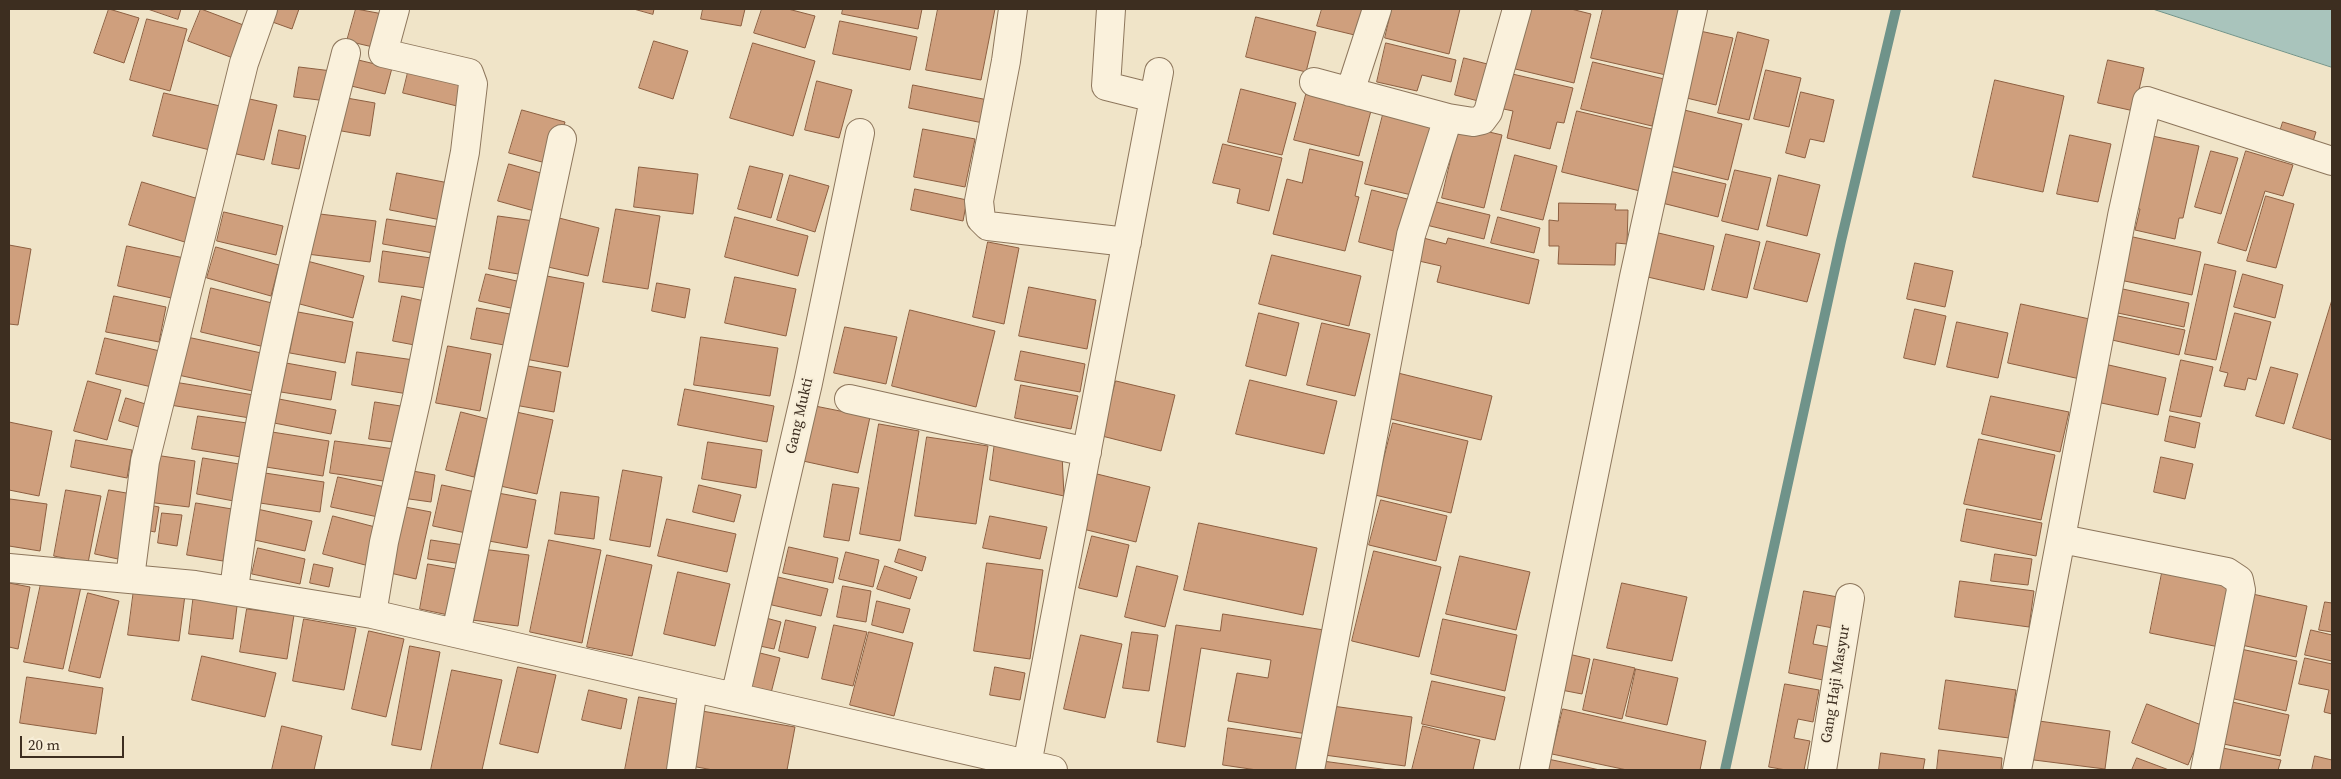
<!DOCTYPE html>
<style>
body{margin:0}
#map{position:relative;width:2341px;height:779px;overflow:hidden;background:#f0e4c8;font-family:"Source Serif 4",serif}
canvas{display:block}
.frame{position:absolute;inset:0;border:10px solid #3d2e20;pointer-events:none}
.scale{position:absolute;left:20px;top:736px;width:104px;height:22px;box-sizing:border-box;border:2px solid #3d2e20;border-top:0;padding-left:6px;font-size:15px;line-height:18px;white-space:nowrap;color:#3d2e20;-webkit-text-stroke:4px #f7eed8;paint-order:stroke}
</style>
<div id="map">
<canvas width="2341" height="779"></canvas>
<div class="frame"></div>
<div class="scale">20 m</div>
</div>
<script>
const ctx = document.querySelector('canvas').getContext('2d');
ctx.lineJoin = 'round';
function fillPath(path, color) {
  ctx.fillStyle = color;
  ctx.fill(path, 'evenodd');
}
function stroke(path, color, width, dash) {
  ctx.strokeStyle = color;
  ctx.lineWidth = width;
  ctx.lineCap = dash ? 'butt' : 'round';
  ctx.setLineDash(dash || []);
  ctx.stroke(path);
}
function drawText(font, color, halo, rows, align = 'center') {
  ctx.font = font + ' "Source Serif 4",serif';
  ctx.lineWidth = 4.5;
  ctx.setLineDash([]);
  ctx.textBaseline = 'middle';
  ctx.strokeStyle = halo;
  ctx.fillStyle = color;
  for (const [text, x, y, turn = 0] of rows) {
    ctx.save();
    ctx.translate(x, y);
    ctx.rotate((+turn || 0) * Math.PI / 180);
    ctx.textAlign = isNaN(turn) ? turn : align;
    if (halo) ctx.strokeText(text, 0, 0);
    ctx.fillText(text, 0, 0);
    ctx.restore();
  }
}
const water = new Path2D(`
 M2153,9H2332V67Z`);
fillPath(water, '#a9c4bc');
stroke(water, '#6f938a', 1);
stroke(new Path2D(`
 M1725,770L1841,241L1896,9`), '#6f938a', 10);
const building = new Path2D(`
 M109,9L139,18L124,63L94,53Z
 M148,9H181L178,19Z
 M201,9L246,26L233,58L188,41Z
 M268,9H299L292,29L264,19Z
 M356,9L383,14L373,47L347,41Z
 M634,9H654L653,14Z
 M703,9H745L741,26L701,19Z
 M762,9H788L815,16L805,48L754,33Z
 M843,9H922L918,29L842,14Z
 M938,9H995L981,80L926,70Z
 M1322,9H1370L1363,37L1317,26Z
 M1392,9H1460L1449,54L1385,38Z
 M1522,9H1571L1591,14L1574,83L1507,67Z
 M1603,9H1682L1666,75L1591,58Z
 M1256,17L1316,32L1306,72L1246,57Z
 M147,19L187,29L170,91L130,80Z
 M840,21L917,37L910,70L833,54Z
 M1695,30L1733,38L1716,105L1678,96Z
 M1738,32L1769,40L1749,120L1718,113Z
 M654,41L688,51L673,99L639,88Z
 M753,43L815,61L793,136L730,118Z
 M1386,43L1456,60L1451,82L1422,75L1417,91L1377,82Z
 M1464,58L1495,66L1486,103L1455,95Z
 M354,59L392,68L385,94L347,85Z
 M411,60L466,74L457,106L403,93Z
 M2108,60L2144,68L2134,111L2098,103Z
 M1593,62L1664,79L1652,126L1581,109Z
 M299,67L332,71L327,101L294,97Z
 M1766,70L1801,78L1789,127L1754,119Z
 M1508,73L1573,88L1564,123L1557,122L1550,149L1507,138L1513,111L1499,108Z
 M1995,80L2064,96L2043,192L1973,177Z
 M817,81L852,90L839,138L805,130Z
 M913,85L988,100L983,123L909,108Z
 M1241,89L1296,103L1282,155L1228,142Z
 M1307,91L1372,107L1359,156L1294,140Z
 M1801,92L1834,100L1824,142L1810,139L1805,158L1786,153Z
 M164,93L220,106L210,150L153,136Z
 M341,97L375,103L370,136L336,130Z
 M245,98L277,105L264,160L232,153Z
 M1385,107L1440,120L1420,197L1365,184Z
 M1676,108L1742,124L1728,180L1663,164Z
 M522,110L565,122L553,165L509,153Z
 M1577,111L1656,130L1640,191L1562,172Z
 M2283,122L2316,132L2306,164L2273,154Z
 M1459,125L1502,135L1484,208L1442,198Z
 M923,129L975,139L965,187L914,177Z
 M279,130L306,136L299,169L272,164Z
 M2143,134L2199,146L2183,218H2179L2175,239L2135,230L2140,209L2127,206Z
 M2070,135L2111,144L2098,202L2057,194Z
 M1223,144L1282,158L1269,211L1237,203L1240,189L1213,183Z
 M1310,149L1363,162L1355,196L1359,197L1345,251L1273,234L1287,179L1302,183Z
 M2211,151L2238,158L2221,214L2195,207Z
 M2246,151L2293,165L2283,196L2265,191L2246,251L2218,243Z
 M1515,155L1557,166L1543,220L1501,210Z
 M509,164L548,175L538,212L498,201Z
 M750,166L783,174L771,218L738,209Z
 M639,167L698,174L693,214L634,207Z
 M1665,170L1726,184L1718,217L1658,202Z
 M1735,170L1771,178L1758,230L1722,221Z
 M397,173L454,184L446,221L390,210Z
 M790,175L829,186L815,232L777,220Z
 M1779,175L1820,185L1807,236L1767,226Z
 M142,182L202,200L188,243L129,225Z
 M915,189L967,200L963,221L911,210Z
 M1372,190L1411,200L1398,252L1359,242Z
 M2266,196L2294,204L2276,268L2247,261Z
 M1428,200L1490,215L1484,239L1422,224Z
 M1559,203L1616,204L1615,210H1628L1627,244L1616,243L1615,265L1558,264L1559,246H1549V220L1558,221Z
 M616,209L660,216L648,289L603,282Z
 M224,212L283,226L276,255L217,241Z
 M312,213L376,221L370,262L307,254Z
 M498,216L534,221L524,275L489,269Z
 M551,216L599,228L588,276L539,265Z
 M735,217L808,236L798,276L725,257Z
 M1498,217L1540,228L1534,253L1491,243Z
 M387,219L438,227L433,253L383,244Z
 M1650,231L1714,246L1704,290L1639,275Z
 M1726,234L1760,242L1747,298L1712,290Z
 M2124,235L2201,252L2192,295L2115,279Z
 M1416,236L1446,244L1448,238L1539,260L1529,304L1437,282L1441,266L1410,259Z
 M1767,241L1820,254L1807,302L1754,289Z
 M988,242L1019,248L1004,324L973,317Z
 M9,245L31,249L18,325L9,324Z
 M127,246L184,258L176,299L118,286Z
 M216,247L279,265L271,296L207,278Z
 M383,251L431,258L427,288L379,282Z
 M1272,255L1361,276L1349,326L1259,304Z
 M307,261L364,276L353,318L296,303Z
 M1915,263L1953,271L1945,307L1907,299Z
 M2205,264L2236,271L2216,360L2185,354Z
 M486,274L521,282L515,309L479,301Z
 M536,274L584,283L568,367L520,358Z
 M2243,274L2283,285L2275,318L2234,307Z
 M735,277L796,289L786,336L725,323Z
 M657,283L690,289L685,318L652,311Z
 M1029,287L1096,300L1087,349L1019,336Z
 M211,288L280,305L269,348L201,332Z
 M2118,288L2189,303L2184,327L2113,312Z
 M114,296L166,307L159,342L106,332Z
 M402,296L429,302L420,346L393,341Z
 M2332,300V440L2293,428Z
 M2021,304L2094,320L2080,379L2008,363Z
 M477,308L510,314L504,345L471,339Z
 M1915,309L1946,316L1935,365L1904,358Z
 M910,310L995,331L976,407L892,386Z
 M298,312L353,322L345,363L290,353Z
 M1259,313L1299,323L1286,376L1246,366Z
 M2235,313L2271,322L2256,380L2248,378L2245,390L2224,386L2228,373L2220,371Z
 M2118,316L2185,330L2179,355L2112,340Z
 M1957,322L2008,333L1998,378L1947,367Z
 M1322,323L1370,334L1355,396L1307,385Z
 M845,327L897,337L886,384L834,373Z
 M187,337L266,354L257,392L178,375Z
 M701,337L778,348L770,396L694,385Z
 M105,338L164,352L156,388L96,374Z
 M448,346L491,354L480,411L436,403Z
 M1021,351L1085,364L1080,392L1015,380Z
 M357,352L414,360L408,394L352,385Z
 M2181,360L2213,367L2201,417L2170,411Z
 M286,363L336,372L331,400L281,392Z
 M2100,363L2166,378L2158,415L2092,401Z
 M517,364L561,372L554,412L509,404Z
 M2271,367L2298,374L2284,424L2256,416Z
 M1398,373L1492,396L1481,440L1387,418Z
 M1250,380L1337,401L1324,454L1236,434Z
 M88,381L121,390L107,440L74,431Z
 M1116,381L1175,395L1161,451L1102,436Z
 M174,382L254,395L250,418L170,405Z
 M1021,385L1078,396L1071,429L1015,418Z
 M685,389L774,406L767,442L678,425Z
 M1991,396L2069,412L2060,452L1982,434Z
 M126,398L152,406L145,429L119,421Z
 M279,399L336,410L331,434L274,423Z
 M375,402L407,407L401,443L369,439Z
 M815,406L870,417L858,473L803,461Z
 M507,410L553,420L537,494L491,484Z
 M461,412L488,419L474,477L446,470Z
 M198,416L247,423L241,457L192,449Z
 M2170,416L2200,423L2195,448L2165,441Z
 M9,422L52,431L39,496L9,490Z
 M1393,423L1468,441L1451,513L1375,495Z
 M879,424L919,431L900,541L860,534Z
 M272,432L329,441L323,476L266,467Z
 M927,437L988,446L976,524L915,516Z
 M1979,439L2055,455L2041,520L1964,504Z
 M76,440L132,450L127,478L71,467Z
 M335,441L395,449L390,482L330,473Z
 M708,442L762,450L756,488L702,479Z
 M995,442L1062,454L1064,496L990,480Z
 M155,455L195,461L189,507L147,502Z
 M2161,457L2193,464L2185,499L2154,492Z
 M203,458L245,465L239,502L197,494Z
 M407,470L435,475L431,502L402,498Z
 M623,470L662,477L650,547L610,540Z
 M265,473L324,482L320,512L260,503Z
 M1097,474L1150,487L1136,542L1083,529Z
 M338,477L385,487L378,517L331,507Z
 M833,484L859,488L849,541L824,537Z
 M442,485L475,492L466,533L433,526Z
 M699,485L741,495L734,522L693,512Z
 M66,490L101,496L88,563L54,556Z
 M109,490L132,494L118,559L95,554Z
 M487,491L536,500L527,548L478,539Z
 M561,492L599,497L594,539L555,534Z
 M10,499L47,504L40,551L9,546Z
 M1381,500L1447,516L1436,561L1369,545Z
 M196,503L232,509L223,561L187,555Z
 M144,504L159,507L155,532L140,529Z
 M400,506L431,512L416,579L386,572Z
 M257,509L312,521L305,551L250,539Z
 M1967,509L2042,523L2036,556L1961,541Z
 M162,513L182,515L177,546L158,543Z
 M333,516L379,528L369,566L323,554Z
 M990,516L1047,527L1040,559L983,548Z
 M667,519L736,534L727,572L658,556Z
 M1199,523L1317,548L1303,615L1184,590Z
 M1092,536L1129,545L1117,597L1079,588Z
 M431,540L464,545L462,564L428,559Z
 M549,540L601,550L582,643L530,632Z
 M789,547L838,558L833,583L783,573Z
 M258,548L305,559L300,584L252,574Z
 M482,549L529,555L518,626L472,620Z
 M899,549L926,557L922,571L895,562Z
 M1374,551L1441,567L1419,657L1352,641Z
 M846,552L879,560L873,587L839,579Z
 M1995,554L2032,559L2028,585L1991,581Z
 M607,555L652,565L632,656L587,647Z
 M1460,556L1530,572L1516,630L1446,614Z
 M987,563L1043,570L1030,659L974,651Z
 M314,564L333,568L329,587L310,583Z
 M428,564L462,570L453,616L420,609Z
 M885,566L917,577L910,599L877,589Z
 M1137,566L1178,576L1165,627L1125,617Z
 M2163,568L2239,584L2224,648L2150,633Z
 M678,572L730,584L715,646L664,634Z
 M778,577L828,589L821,616L772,605Z
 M42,579L81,587L63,669L24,662Z
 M1960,581L2034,591L2029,627L1955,617Z
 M9,583L30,587L18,649L9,647Z
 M1622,583L1687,597L1672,661L1607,648Z
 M843,586L871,591L866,622L837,617Z
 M134,589L185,595L179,641L128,635Z
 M1804,591L1838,597L1833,628L1817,625L1813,644L1829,647L1823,680L1789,673Z
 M88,593L119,601L100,678L69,671Z
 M194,593L238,598L233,639L189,634Z
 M2248,593L2307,606L2296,657L2237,644Z
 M877,601L910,609L903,633L872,625Z
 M2325,602L2332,603V632L2319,630Z
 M247,609L294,615L287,659L240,652Z
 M1223,614L1324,630L1307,734L1228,721L1237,673L1268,678L1271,660L1201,648L1185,747L1157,742L1176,625L1220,631Z
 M762,617L781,622L774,649L755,645Z
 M304,619L356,628L344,690L293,681Z
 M1443,619L1517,635L1505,691L1431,674Z
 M786,620L816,627L808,658L779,651Z
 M834,625L867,632L853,686L822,679Z
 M2311,630L2332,635V661L2305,655Z
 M369,631L404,639L386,717L352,709Z
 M869,632L913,643L894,716L850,705Z
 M1132,632L1158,635L1149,691L1123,688Z
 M1081,635L1122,644L1105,718L1064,709Z
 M410,646L440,652L421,750L392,745Z
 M2236,648L2297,661L2286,711L2226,697Z
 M752,651L780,658L770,697L741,689Z
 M1564,653L1590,659L1582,694L1556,689Z
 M202,656L276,673L265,717L192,700Z
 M2305,658L2332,664V714L2324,712L2329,690L2299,684Z
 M1594,659L1635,668L1622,719L1583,710Z
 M518,667L556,675L538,753L500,744Z
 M995,667L1025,673L1020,700L990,695Z
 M1636,669L1678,678L1667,725L1626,716Z
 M452,670L502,680L482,770H431Z
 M27,677L103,688L96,734L20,723Z
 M1946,680L2016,690L2009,738L1939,729Z
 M1432,681L1505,697L1495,740L1422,724Z
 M1785,684L1819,690L1813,722L1798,719L1794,738L1810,741L1804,770H1786L1769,767Z
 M589,690L627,699L621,729L582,720Z
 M639,697L687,706L675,770H625Z
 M2228,701L2289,715L2280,756L2219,743Z
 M2147,704L2204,726L2188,765L2132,743Z
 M1325,705L1412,717L1405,766L1317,754Z
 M1563,709L1706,741L1700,770H1627L1552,754Z
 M696,710L795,727L787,770H713L686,765Z
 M2039,721L2110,731L2105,769L2034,760Z
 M282,726L322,736L314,770H272Z
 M1423,726L1480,740L1473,770H1412Z
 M1228,728L1305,739L1300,770H1257L1223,765Z
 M2218,747L2281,760L2278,770H2213Z
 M1939,750L2002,758L2001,770H1937Z
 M1881,753L1925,759L1923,770H1879Z
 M2315,756L2332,760V770H2312Z
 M1543,758L1600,770H1540Z
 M2137,758L2169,770H2132Z
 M1315,760L1389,770H1314Z`);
fillPath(building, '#cf9f7d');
stroke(building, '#8d5f41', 1);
const street = new Path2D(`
 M1013,9L1006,61L979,201L981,219L988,226L1127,242
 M1111,9L1106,86L1154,98
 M1314,82L1448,118L1473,122L1482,120L1488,112L1517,9
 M1350,92L1377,9
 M849,399L1087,452
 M2062,539L2227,572L2239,580L2241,590L2205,770
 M9,568L195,585L372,614L1053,770
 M130,578L145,461L244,63L263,9
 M234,590C256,409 301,230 346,53
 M372,614L384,542L417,397L465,152L473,84L469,73L383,53L395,9
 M456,633L562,139
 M735,697L808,383L860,133
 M681,770L693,688
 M1026,770L1159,72
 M1310,770L1411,235L1448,118
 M1534,770L1634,277L1693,9
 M1822,770L1850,598
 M2017,770L2122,216L2147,101L2332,161`);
stroke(street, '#8d765c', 30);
stroke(street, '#faf1dc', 28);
drawText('15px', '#3d2e20', '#f7eed8', [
 ["Gang Mukti",800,416,-77],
 ["Gang Haji Masyur",1836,684,-81]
]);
</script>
